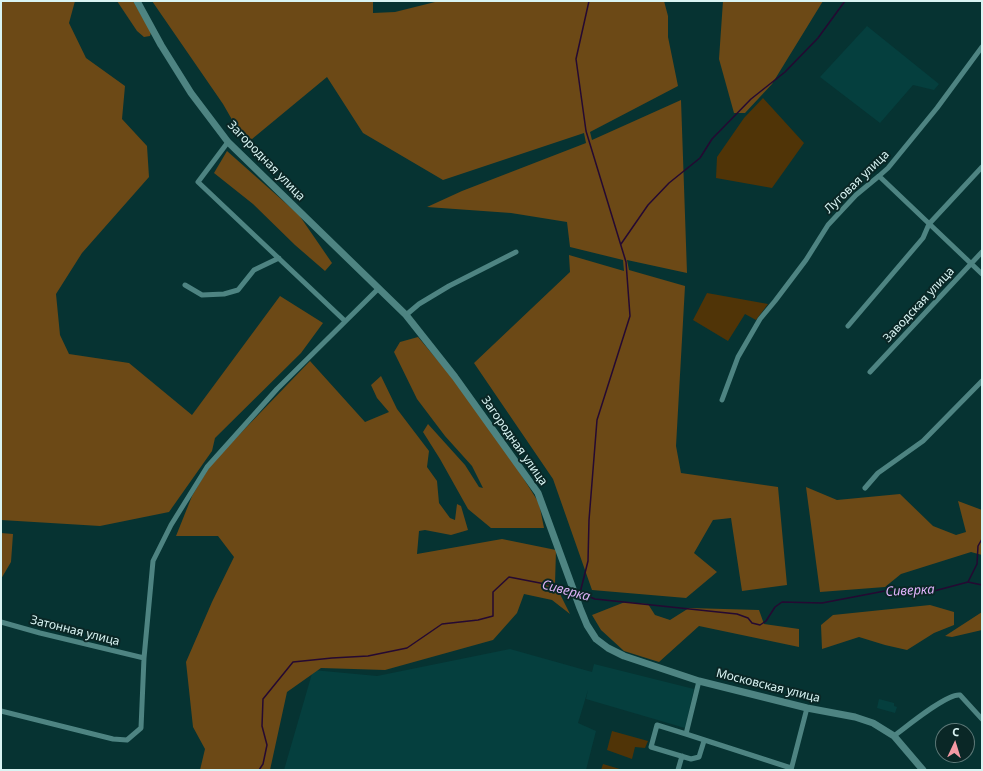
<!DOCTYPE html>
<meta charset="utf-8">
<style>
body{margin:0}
#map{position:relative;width:983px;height:771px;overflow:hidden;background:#063332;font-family:"Noto Sans",sans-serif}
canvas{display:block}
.frame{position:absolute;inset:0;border:2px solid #d9f4f3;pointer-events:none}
.north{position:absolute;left:935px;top:723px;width:40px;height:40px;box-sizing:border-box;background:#0a2726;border:1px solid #5d7978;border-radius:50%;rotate:4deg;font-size:11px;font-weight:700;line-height:16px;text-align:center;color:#d9f4f3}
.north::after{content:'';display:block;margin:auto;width:14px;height:18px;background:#f49aa4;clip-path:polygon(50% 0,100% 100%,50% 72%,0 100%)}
</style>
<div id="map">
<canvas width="983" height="771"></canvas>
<div class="frame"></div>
<div class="north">С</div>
</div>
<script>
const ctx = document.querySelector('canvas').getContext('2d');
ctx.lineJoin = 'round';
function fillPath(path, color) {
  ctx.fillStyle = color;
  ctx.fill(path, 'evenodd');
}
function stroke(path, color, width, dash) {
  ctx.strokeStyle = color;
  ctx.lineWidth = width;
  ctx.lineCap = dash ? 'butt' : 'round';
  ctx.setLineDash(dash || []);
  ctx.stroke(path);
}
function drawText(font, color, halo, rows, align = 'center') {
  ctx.font = font + ' "Noto Sans",sans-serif';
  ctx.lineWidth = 4;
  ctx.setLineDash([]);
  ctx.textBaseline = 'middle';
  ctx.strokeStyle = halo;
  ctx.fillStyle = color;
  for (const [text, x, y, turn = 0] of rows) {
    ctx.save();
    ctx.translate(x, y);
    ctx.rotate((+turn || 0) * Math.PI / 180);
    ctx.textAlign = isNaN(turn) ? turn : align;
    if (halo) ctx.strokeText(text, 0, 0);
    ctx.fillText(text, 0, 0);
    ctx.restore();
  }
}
fillPath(new Path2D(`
 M867,26L939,84L934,90L913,85L880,123L820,77Z
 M510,649L592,672L594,664L694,689L685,728L586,699L588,690L578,723L596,731L586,770H284L313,670L377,676Z
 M879,699L894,703V706L897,707L895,713L877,708Z`), '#053f3e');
fillPath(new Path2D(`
 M763,98L804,143L772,188L716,178L717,157L744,118Z
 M707,293L768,304L756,320L745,314L728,341L693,320Z
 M612,731L648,741L645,748L635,747L632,759L607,750Z
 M603,764L623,770H601Z`), '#503407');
fillPath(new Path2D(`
 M1,1H75L69,23L86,58L125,86L122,119L147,146L149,177L82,253L56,294L60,335L69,354L129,363L192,415L280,296L323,323L301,353L215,438L212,451L169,512L100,526L1,520Z
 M117,1H133L151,32L150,36L144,37L137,31Z
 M152,1H373V13L395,12L439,1H664L668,16V37L678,86L590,132L592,140L681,100L687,273L627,260L629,270L685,286L676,446L681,473L778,487L787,585L742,591L731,518L713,520L694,553L717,572L686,598L592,590L553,479L474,363L570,272L569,255L624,271L623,260L570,247L567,222L511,213L427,207L462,191L586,143L584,133L443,180L363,133L327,77L246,144L223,104Z
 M723,1H823L772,84L745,113H734L719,59Z
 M227,151L299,215L332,263L325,271L295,245L253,204L214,173Z
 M418,337L456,382L508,454L539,503L544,528H491L468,509L440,459L423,432L428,424L465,465L479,487L483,488L472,466L445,436L417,399L394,352L400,342Z
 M310,361L365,422L389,412L377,398L371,385L381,376L397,409L429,451L427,467L437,481L439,503L450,518L455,520L457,504L461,506L468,530L451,535L425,530L419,531L417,554L502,539L556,550L555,584L570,614L552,600L524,594L517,613L493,640L385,670L321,668L287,692L270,770H200L205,749L193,727L186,662L212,602L234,557L218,536H176L192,496L211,464Z
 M806,487L837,500L900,494L933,526L956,535L966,532L958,501L982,510V555L971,552L901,574L885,587L820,592Z
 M1,533L13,534L11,562L1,579Z
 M625,602L648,604L655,615L670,620L689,608L759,610L764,624L799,629V647L699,626L659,662L624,651L601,630L592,615Z
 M930,605L954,612V625L934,633L907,650L885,645L859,637L822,649L821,625L833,615Z
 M982,612V630L952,637L945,636Z`), '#6c4916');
stroke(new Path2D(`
 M621,244L648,205L669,183L700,158L712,139L751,99L785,72L818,38L845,1
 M968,582L977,564L978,546L982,539
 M577,592L595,599L737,614L748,618L752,623L760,625L766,621L775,607L782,602L822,603L890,590L934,591L968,582L982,585
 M580,593L588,561L589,520L597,420L630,316L626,262L586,131L576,59L589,1
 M259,770L263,764L267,745L262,726L263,699L293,662L332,658L368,656L407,648L442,624L478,620L493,616V592L509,577L540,583L571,590`), '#250932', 1.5);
stroke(new Path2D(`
 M228,142L198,182L345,321
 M879,176L982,274
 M185,285L202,295L224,294L238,290L254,270L279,258
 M406,315L419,304L449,286L516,252
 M848,326L923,238L929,224L982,167
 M870,372L982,252
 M722,400L738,357L760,319L775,301L806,260L828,225L856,195L879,176L888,168L937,108L982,47
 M865,488L878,473L923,441L982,381
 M1,622L40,633L144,658
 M699,681L686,734L791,768
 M1,711L113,739L127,740L141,728L144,658L153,561L171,525L207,467L277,389L379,288
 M686,734L657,725L651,747L691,759L699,757L704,741
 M894,736C906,727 947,693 960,695L982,719
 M678,770L682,756
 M791,770L807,708`), '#4e8482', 5);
stroke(new Path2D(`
 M137,1L161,45L191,93L228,142L406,315L455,377L538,493L580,608L587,625L596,639L608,648L624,656L699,681L807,708L855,717L873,723L894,736L923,770`), '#4e8482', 7);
drawText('12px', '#d9f4f3', '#0a2726', [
 ["Загородная улица",266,161,46],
 ["Луговая улица",857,182,-44],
 ["Заводская улица",919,305,-47],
 ["Загородная улица",514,441,55],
 ["Затонная улица",75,631,14],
 ["Московская улица",768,686,14]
]);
drawText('italic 13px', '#e0b2fa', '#0a2726', [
 ["Сиверка",566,591,15],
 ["Сиверка",910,591,-3]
]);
</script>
